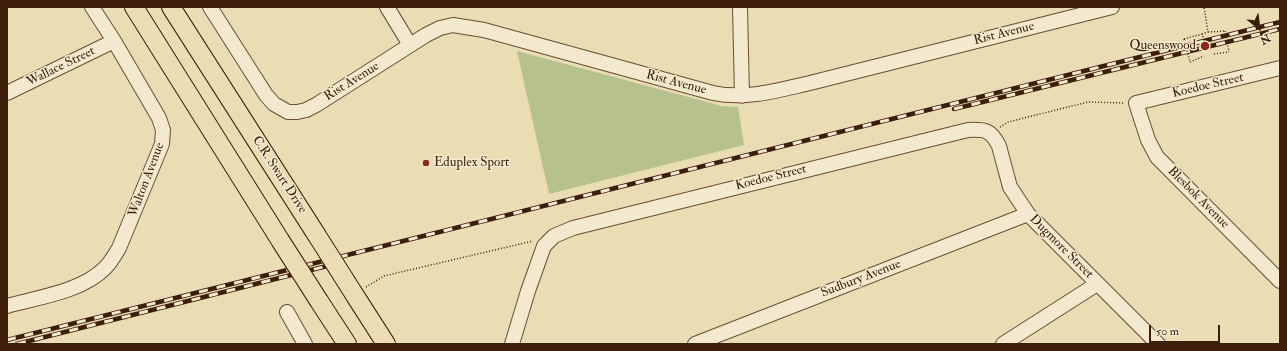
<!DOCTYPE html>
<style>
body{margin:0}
#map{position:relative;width:1287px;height:351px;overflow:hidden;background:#ebddb3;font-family:"IM FELL Double Pica",serif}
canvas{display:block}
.frame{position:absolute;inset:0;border:8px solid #3d1e09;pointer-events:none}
.north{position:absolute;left:1239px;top:8px;width:40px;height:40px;-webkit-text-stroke:3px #f2e9ce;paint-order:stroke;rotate:151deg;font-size:11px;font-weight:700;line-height:16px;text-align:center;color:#3d1e09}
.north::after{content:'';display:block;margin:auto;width:14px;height:18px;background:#3d1e09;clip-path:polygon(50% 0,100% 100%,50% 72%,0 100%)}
.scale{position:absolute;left:1149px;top:325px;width:71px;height:18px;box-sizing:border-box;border:2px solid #3d1e09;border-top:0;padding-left:5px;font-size:12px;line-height:14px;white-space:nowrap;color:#3d1e09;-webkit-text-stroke:3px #f2e9ce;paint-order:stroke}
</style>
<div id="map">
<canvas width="1287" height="351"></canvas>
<div class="frame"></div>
<div class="north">N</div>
<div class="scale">50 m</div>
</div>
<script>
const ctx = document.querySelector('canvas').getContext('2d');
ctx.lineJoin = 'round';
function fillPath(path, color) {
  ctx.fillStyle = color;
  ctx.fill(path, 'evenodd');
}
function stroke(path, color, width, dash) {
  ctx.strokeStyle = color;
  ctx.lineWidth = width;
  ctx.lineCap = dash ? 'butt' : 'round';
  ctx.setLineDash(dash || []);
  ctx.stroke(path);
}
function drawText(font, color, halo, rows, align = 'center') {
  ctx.font = font + ' "IM FELL Double Pica",serif';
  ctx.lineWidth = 3;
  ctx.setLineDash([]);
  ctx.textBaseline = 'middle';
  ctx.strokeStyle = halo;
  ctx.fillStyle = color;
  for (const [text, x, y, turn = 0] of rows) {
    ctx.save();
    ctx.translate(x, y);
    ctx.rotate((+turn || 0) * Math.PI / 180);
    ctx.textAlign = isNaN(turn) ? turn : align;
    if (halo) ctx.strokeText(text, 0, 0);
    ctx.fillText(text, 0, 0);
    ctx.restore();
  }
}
fillPath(new Path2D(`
 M517,51L722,106L738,107L744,145L549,194Z`), '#b6c18d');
const minor = new Path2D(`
 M210,7L266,95L274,104L288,112H297L306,110L316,105L426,35L440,28L453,25L484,30L713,93C746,100 779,90 810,83L1112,7
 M387,7L410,45
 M740,7L742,96
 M1280,68L1136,103L1148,140L1157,157L1280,281
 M7,93L114,41
 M7,306C39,297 81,292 105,268C111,262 115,255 119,248L162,144L163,130L159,118L114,41L92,7
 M287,312L305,344
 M512,344L528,291L544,246L554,236L573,228L968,130C985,129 991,130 999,146L1010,187L1028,214L1158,344
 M695,344L1028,214
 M1003,344L1097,284`);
const major = new Path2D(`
 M134,7L280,240
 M171,7L316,234
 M354,294L386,344
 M319,301L347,344`);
stroke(minor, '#684e34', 16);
stroke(major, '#3d1e09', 20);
stroke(new Path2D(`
 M1208,32L1225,31
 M1203,37L1202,34L1208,32L1204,7
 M1184,39L1202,34
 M1214,54L1229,52
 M1190,62L1204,56
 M1000,127L1008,122L1088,102L1124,103
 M366,287L384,276L533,241`), '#3d1e09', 1.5, [1, 2]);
stroke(minor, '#f2e9ce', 14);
stroke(major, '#ebddb3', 18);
const rail = new Path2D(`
 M954,109L1280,29
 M7,340L1280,22
 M17,344L335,264`);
stroke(rail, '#3d1e09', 4.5);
stroke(rail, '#f2e9ce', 3, [9]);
const majorBridge = new Path2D(`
 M316,234L354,294
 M280,240L319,301`);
stroke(majorBridge, '#3d1e09', 20, []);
stroke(new Path2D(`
 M1225,31L1229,52
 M1184,39L1190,62`), '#3d1e09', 1.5, [1, 2]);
stroke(majorBridge, '#ebddb3', 18);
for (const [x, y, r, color] of [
 [1205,46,5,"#8f2418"],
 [426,163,4,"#8f2418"]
]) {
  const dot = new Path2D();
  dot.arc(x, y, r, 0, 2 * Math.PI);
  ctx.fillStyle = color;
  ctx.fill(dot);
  stroke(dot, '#f2e9ce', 1.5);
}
drawText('13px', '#3d1e09', '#f2e9ce', [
 ["Rist Avenue",1004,34,-14],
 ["Wallace Street",61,67,-26],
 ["Rist Avenue",352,82,-32],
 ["Rist Avenue",676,83,15],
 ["Koedoe Street",1208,86,-13],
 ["C.R. Swart Drive",279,175,57],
 ["Koedoe Street",771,178,-14],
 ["Walton Avenue",147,180,-69],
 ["Blesbok Avenue",1198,198,45],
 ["Dugmore Street",1061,247,45],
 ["Sudbury Avenue",861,279,-21]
]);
drawText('13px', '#3d1e09', '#f2e9ce', [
 ["Queenswood",1196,46],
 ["Eduplex Sport",434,163,"left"]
], 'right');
</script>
